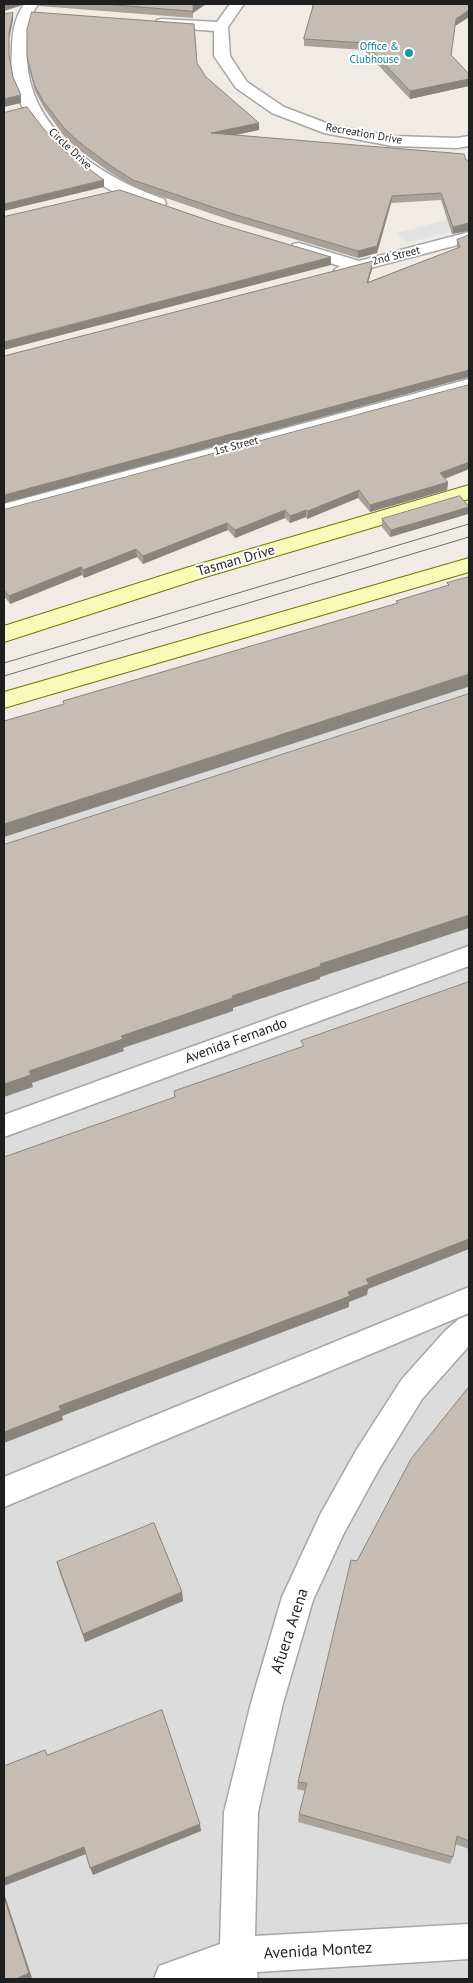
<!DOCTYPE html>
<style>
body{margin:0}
#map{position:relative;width:473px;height:1983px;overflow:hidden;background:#f0ece5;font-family:"PT Sans",sans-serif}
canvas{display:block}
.frame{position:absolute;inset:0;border:5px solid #1f1f1f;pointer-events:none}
</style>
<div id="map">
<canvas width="473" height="1983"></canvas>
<div class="frame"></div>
</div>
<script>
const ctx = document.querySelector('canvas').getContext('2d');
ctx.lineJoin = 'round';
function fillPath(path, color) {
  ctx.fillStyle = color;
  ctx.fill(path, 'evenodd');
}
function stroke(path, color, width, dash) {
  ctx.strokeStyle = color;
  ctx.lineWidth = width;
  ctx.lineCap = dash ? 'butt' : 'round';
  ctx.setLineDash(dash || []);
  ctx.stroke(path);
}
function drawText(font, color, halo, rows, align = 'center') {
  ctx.font = font + ' "PT Sans",sans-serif';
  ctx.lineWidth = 4;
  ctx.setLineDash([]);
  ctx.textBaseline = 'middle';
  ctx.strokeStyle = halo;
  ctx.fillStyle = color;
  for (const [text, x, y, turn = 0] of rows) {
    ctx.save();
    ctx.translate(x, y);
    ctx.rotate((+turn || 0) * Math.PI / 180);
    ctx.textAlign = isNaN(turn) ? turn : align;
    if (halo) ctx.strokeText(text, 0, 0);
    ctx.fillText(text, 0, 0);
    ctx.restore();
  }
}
fillPath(new Path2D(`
 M469,586V1979H4V728Z`), '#dddcdc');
fillPath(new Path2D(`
 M469,214V227L407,243L396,233Z`), '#e3e3e3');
const lane = new Path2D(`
 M24,4H38C28,20 26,36 27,55C27,130 100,177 164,199L166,203L164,207C149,210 127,199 114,192C74,170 29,134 15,89C11,77 11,64 12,51C12,34 14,19 24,4Z
 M230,4H244L228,27L230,56L247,82L284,107L334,126L392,136L457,138L469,136V146L457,148L392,146L324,133L272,113L236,88L214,56V31L162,27L157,26L155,23L157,20L162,19L217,22Z
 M469,232V242L343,275L337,274L334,270L340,266L293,252L290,248L293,244L299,243L359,261Z
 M469,379V390L4,516V504Z
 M469,946V966L4,1137V1115Z
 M469,1287V1313L4,1507V1477Z
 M469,1315V1346L422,1399L379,1469L343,1535L313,1600L283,1703L258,1812L255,1936L469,1924V1959L257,1972L258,1979H154L159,1966L220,1944L224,1812L251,1703L282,1597L321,1513L357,1449L402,1379L445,1331L459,1319Z`);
const secondary = new Path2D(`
 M469,485V499L202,578L4,642V626L186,568Z
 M469,558V572L4,708V692Z`);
stroke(lane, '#a6a6a6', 3);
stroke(secondary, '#6e7a02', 2);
fillPath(lane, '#fff');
fillPath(secondary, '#f8fbb8');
stroke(new Path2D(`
 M4,663L469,524
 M4,676L469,537`), '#6d6d6d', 1);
fillPath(new Path2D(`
 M38,4H206L193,13V18L39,6Z
 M310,4H469V17L455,26L451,55L469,74V86L410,99L364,50L304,46V39L313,6Z
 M27,57L197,63L206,77L259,123V130L236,135L466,160L452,234L441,200L391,203L377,253L358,258L230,220L134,187L111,173L79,150L64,136L44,108L35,91L28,64Z
 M469,235V378V377L4,503L372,269L368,282L457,248V240Z
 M469,469L445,479L448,482L447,490L370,512L358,498L307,519L306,517L290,523L285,518L235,538L228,530L143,564L137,557L84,578L82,575L10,604L4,596V510Z
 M468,514L390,537L382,527V519Z
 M469,1387V1849L455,1844L453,1857L450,1864L298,1822L299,1814L305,1791L297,1789L298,1782L357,1561Z
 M57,1562L182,1592L183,1601L85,1642L59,1571Z`), '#a9a29b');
fillPath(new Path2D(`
 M4,4H23L20,6L4,11Z
 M195,4H206L193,13V5Z
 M469,10V17L455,26L450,63L456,19Z
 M13,13V20L9,40L10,62L9,33Z
 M469,79V86L410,99V91Z
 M21,95V103L4,107V99Z
 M259,123V130L211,140V133Z
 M104,180V187L4,211V204Z
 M392,196L391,203L377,253L358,258V251Z
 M469,223V231L452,234L453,227Z
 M331,257V265L4,350V342Z
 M373,261L372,269L366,290L367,283Z
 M469,370V377L4,503V495Z
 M469,462V469L439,481L440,473Z
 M448,482L447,490L370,512V505Z
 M359,490L358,498L307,519L308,511Z
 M469,507L468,514L390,537L391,530Z
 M285,510V518L235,538V530Z
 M306,510V517L290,523V516Z
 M227,523L228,530L143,564V556Z
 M136,549L137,557L84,578L83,570Z
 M81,567L82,575L10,604L9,596Z
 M469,674L468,687L4,837V824Z
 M469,915V928L320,977V979L233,1008V1011L123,1048L124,1051L32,1083L33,1087L4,1097V1084L29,1071L121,1036L320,964Z
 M469,1239V1249L368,1289L367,1295L349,1302V1307L62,1416L63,1420L4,1443V1432L59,1406L348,1292L366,1279Z
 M182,1592L183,1601L85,1642L83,1634Z
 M200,1824L201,1831L93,1875L90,1868Z
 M84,1847L86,1854L4,1886V1878Z
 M4,1893L32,1978L30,1979H16Z`), '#8a847e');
const building = new Path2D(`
 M104,4H195L193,5V11Z
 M314,4H469V10L456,19L451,55L469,74V79L410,91L365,43L304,39Z
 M32,12L194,24L197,63L206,77L259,123L211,133L464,154L466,160H469V223L453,227L441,193L392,196L377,246L358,251L230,213L133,180L111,166L79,142L64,128L43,101L34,84L27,57V30Z
 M13,13L9,33V55L13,77L21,95L4,99V14Z
 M27,107L43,128L62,149L104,180L4,204V113Z
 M120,190L216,223L331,257L4,342V217Z
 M469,235V370L4,495V356L373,261L367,283L460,247L457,240Z
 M469,385V462L440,473L448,482L370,505L359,490L308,511L306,510L290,516L285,510L235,530L227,523L143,556L136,549L83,570L81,567L9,596L4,590V510Z
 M460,496L469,507L391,530L382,519Z
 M469,577V674L4,824V721L64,704L63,701L398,603L396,601L449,585L447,583Z
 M469,694V915L320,964L321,966L232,996L233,998L121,1036L123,1039L29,1071L31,1075L4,1084V845Z
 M469,982V1239L366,1279L369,1284L348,1292L350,1296L59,1406L61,1410L4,1432V1157L175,1097L174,1091L304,1046L301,1041Z
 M469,1387V1841L457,1836L453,1857L299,1814L307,1783L298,1782L351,1560L357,1561L411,1459Z
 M154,1523L182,1592L83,1634L57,1562Z
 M162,1710L200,1824L90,1868L84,1847L4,1878V1766L45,1750L47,1755Z
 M4,1897L29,1973L16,1979H4Z`);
fillPath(building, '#c5bcb4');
stroke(building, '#8a847e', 1);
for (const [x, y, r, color] of [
 [409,53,5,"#0f9aa8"]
]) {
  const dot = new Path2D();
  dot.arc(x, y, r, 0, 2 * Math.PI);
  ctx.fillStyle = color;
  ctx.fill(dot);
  stroke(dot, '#fff', 2);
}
drawText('11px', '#0d838f', '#fff', [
 ["Office &",399,47],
 ["Clubhouse",399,60]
], 'right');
drawText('11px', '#1f1f1f', '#fff', [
 ["Recreation Drive",364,134,10],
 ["Circle Drive",70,149,43],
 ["2nd Street",396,256,-14],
 ["1st Street",236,446,-15]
]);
drawText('14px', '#1f1f1f', '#fff', [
 ["Tasman Drive",236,561,-16],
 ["Avenida Fernando",236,1041,-20]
]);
drawText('16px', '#1f1f1f', '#fff', [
 ["Afuera Arena",290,1631,-72],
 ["Avenida Montez",318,1951,-3]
]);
</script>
